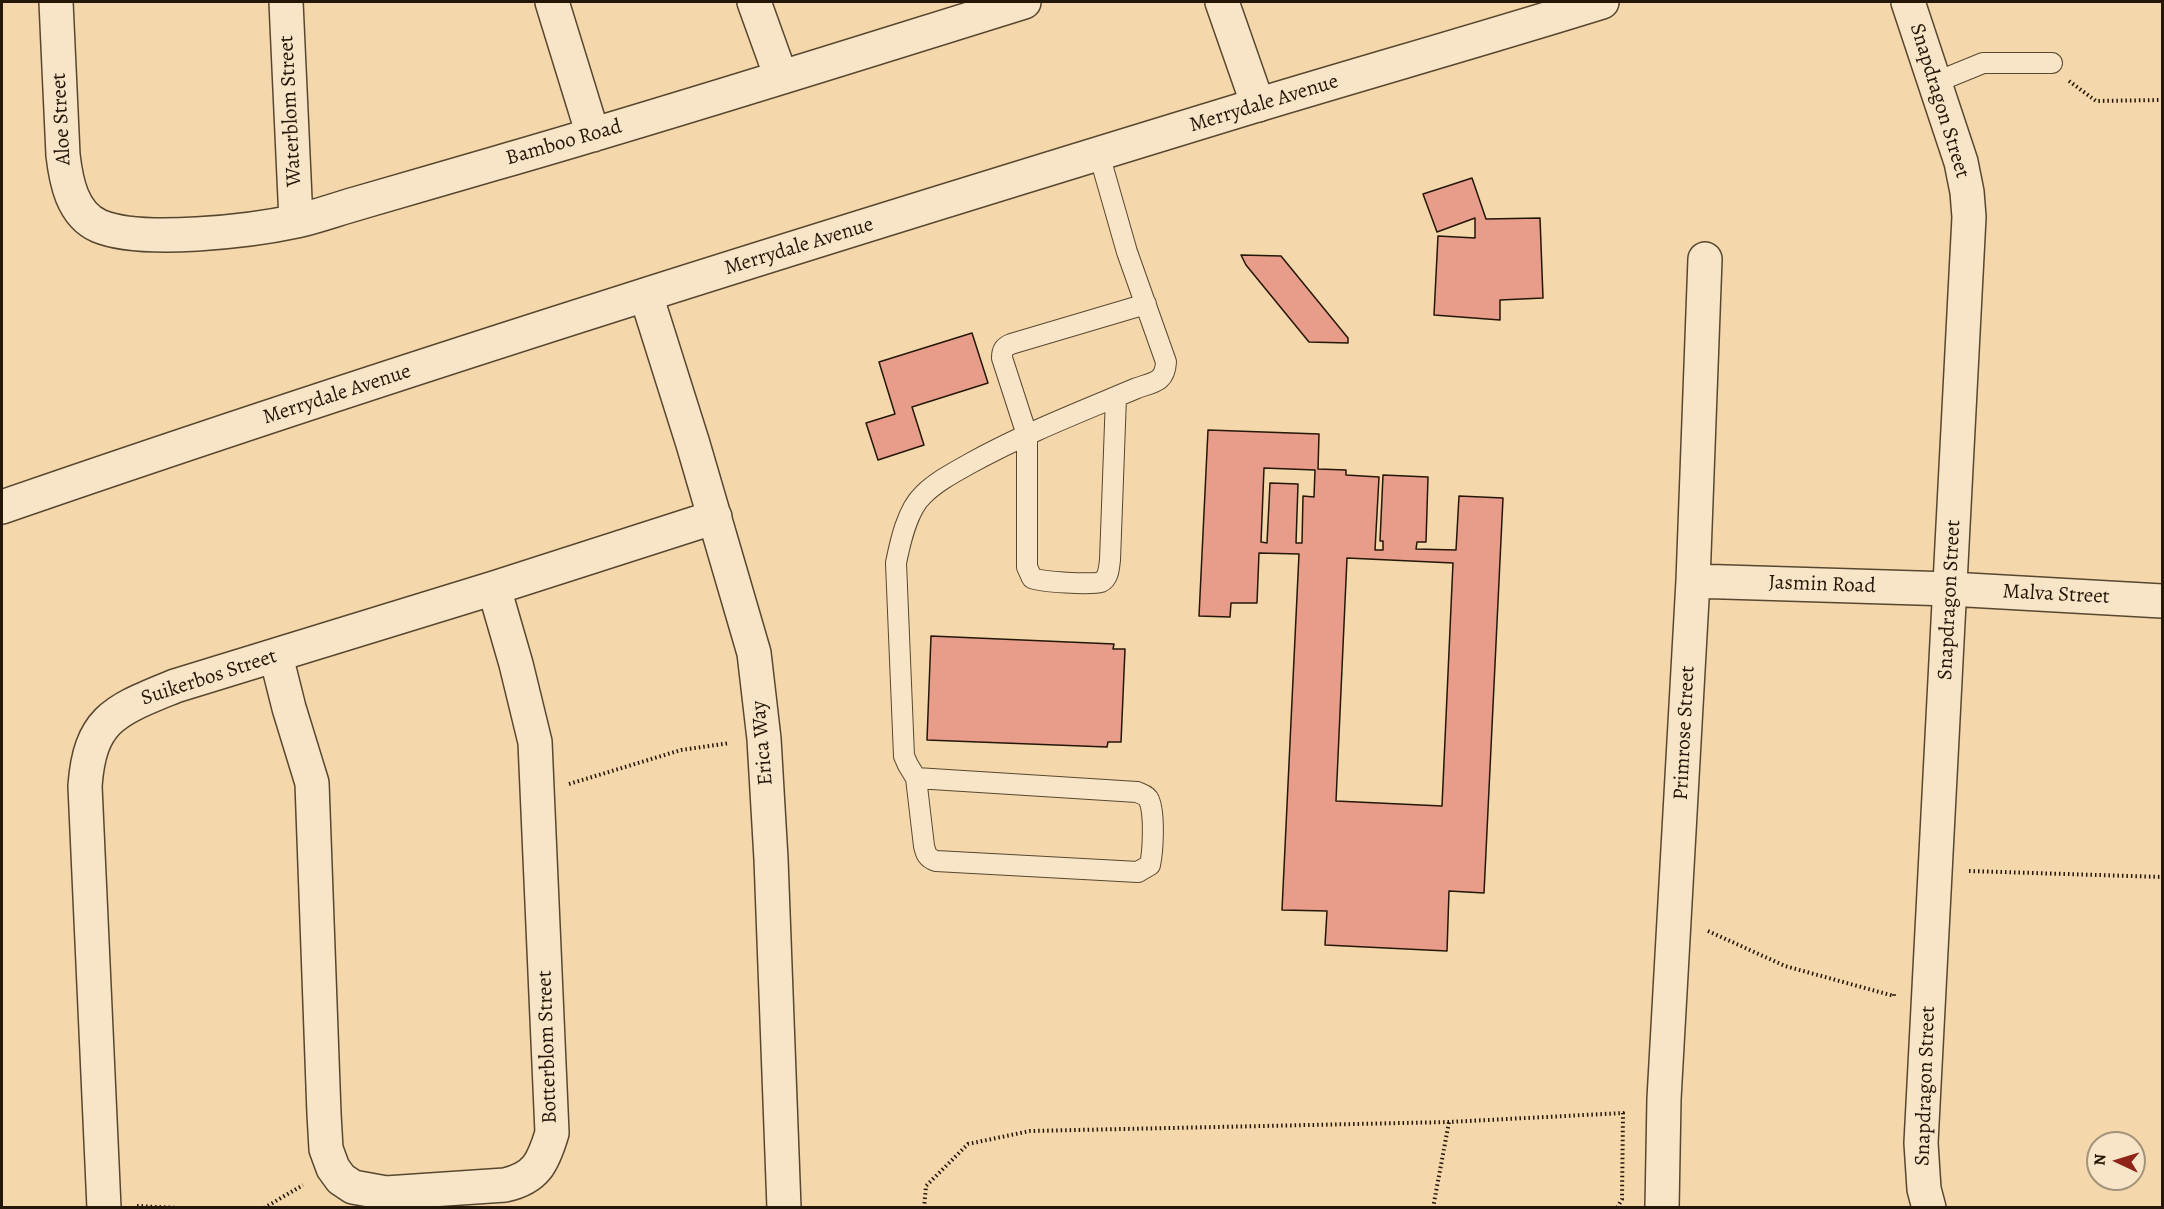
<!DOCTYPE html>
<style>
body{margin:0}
#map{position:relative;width:2164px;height:1209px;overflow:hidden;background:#f4d7aa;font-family:Alegreya,serif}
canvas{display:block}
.frame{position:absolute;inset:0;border:3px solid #241708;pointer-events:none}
.north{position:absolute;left:2086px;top:1131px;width:60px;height:60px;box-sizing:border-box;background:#f8e5c8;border:2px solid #a3937b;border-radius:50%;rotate:274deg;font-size:16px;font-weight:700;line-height:24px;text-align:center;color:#241708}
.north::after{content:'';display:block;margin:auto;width:21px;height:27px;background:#8f2418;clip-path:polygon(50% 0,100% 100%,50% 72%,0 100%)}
</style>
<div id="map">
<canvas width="2164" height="1209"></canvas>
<div class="frame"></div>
<div class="north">N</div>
</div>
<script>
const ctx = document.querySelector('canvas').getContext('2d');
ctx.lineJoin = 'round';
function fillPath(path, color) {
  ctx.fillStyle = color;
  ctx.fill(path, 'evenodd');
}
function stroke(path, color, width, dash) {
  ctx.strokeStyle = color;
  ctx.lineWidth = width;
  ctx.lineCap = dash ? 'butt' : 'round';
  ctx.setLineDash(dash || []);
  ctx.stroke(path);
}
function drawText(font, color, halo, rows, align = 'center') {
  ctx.font = font + ' Alegreya,serif';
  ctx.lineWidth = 6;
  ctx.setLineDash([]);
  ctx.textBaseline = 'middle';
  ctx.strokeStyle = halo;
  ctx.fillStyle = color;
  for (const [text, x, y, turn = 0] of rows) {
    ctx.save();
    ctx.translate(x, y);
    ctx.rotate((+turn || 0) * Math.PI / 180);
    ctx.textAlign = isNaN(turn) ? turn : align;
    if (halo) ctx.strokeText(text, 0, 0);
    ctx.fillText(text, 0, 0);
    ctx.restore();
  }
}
const building = new Path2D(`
 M1472,178L1486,219L1540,218L1543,298L1500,300V320L1434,315L1438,236L1475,238V218L1437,232L1423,194Z
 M1241,255L1281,256L1348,338V343L1309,342L1246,265Z
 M972,333L988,383L912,407L924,445L878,460L866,423L895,414L879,362Z
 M1208,430L1319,434L1318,469L1346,470V475L1379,477L1375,550H1383V541H1380L1383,475L1428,477L1426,542H1417L1416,549L1456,550L1459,496L1503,498L1484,893L1449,891L1447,951L1325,945L1327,911L1282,910L1299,554L1259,553L1257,603H1231L1230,617L1199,616ZM1264,468L1315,470L1314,497L1303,496L1302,543H1296L1298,484L1270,483L1267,543L1261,542ZM1347,558L1453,563L1442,806L1336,801Z
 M931,636L1114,644L1113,649H1125L1121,742H1108L1107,747L927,740Z`);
fillPath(building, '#e89d8a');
stroke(building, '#241708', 1.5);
const service = new Path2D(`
 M1934,83L1983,63H2052
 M1116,397L1110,560C1109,567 1109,578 1101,582C1091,585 1041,582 1032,578L1027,567V435L1002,358C1002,350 1004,347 1011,344L1146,304
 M916,778L1137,792C1141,794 1147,795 1149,800C1155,814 1153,851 1150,865L1138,872L936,861C927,858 926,854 924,846L916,778L908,765L904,756L896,563C900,543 907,510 923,495C936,482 953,473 969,464C1023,434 1080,412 1137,388C1154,382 1165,382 1166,362L1127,252L1099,154`);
const minor = new Path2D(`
 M56,2L63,155C66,181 72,214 99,226C142,244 251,231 297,221C319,216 340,208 362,202C406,189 449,177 493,164C671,113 847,57 1024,2
 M286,2L296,221
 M552,2L593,135
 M754,2L781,77
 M1222,2L1258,105
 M1908,2L1961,162L1967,192L1969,217L1921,1143L1924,1189L1929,1208
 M646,295L693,444L754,653L764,739L771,859L784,1208
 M1693,581L1950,589L2162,601
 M276,656L289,708L312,783L324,1114L326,1149L333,1168L341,1179L353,1187L386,1193L505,1185C536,1178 543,1163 552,1133L535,742L516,664L494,588
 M104,1208L85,786C90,717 117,710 175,686L494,588L715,517
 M1662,1208L1664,1099L1693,581L1705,259`);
const tertiary = new Path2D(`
 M2,507C416,364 835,234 1254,106C1370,71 1486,38 1602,2`);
stroke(service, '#584730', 22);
stroke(minor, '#584730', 36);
stroke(tertiary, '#584730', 36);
stroke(new Path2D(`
 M2069,81L2096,101L2162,100
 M569,784L681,750L730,743
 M1969,871L2162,877
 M1708,931L1785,966L1894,996V994
 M137,1206L178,1208
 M264,1208L303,1185
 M924,1208L926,1186L968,1144L1030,1131L1449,1122L1623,1113L1622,1199L1617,1208
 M1433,1208L1449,1122`), '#241708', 4, [1.5, 3]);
stroke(service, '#f8e5c8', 20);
stroke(minor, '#f8e5c8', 33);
stroke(tertiary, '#f8e5c8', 33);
drawText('21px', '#241708', '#f8e5c8', [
 ["Snapdragon Street",1939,101,73],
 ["Merrydale Avenue",1264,104,-17],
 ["Waterblom Street",291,111,-93],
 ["Aloe Street",62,119,-93],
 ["Bamboo Road",564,143,-16],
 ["Merrydale Avenue",799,247,-17],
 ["Merrydale Avenue",337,395,-18],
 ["Jasmin Road",1822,585,2],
 ["Malva Street",2056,595,3],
 ["Snapdragon Street",1950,600,-87],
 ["Suikerbos Street",209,678,-18],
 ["Primrose Street",1685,733,-87],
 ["Erica Way",763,743,-95],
 ["Botterblom Street",548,1047,-92],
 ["Snapdragon Street",1926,1086,-88]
]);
</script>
